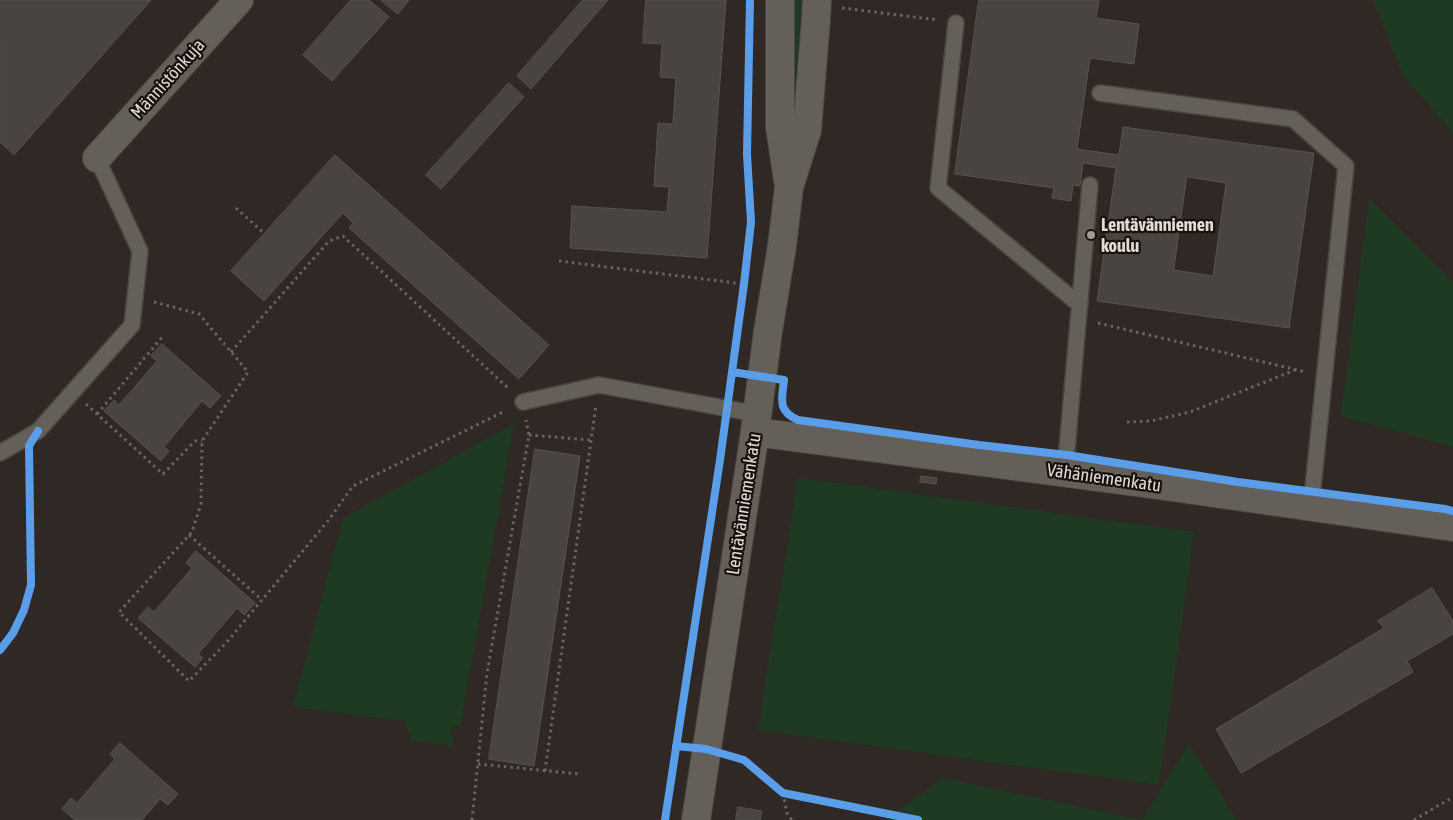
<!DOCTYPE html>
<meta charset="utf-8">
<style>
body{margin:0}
canvas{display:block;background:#2f2824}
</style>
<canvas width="1453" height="820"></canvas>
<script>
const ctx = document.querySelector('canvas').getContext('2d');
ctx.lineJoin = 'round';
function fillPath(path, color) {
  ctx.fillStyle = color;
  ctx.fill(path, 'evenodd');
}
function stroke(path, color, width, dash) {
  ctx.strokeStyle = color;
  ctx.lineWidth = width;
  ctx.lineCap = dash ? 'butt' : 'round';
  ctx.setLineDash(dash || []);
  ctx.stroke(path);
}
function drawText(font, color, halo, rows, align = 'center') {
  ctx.font = font + ' "Asap Condensed",sans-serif';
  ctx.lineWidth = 4.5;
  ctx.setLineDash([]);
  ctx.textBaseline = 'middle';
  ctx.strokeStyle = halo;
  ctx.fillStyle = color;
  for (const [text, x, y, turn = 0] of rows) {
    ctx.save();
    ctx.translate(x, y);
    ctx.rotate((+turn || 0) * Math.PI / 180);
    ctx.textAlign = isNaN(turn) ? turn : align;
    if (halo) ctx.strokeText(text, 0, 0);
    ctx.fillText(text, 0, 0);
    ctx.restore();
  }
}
fillPath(new Path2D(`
 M791,0H809L793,143Z
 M1373,0H1453V133L1403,75Z
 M1369,199L1453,282V447L1341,416Z
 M514,424L460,727H451L454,746L411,741L405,721L293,707L343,518Z
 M798,478L1194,532L1159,785L758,730Z
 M1189,744L1237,820H1142Z
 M944,778L1141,820H885Z`), '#1f3a23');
const building = new Path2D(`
 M0,0H151L14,155L0,142Z
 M351,0H369L389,17L332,81L303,55Z
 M381,0H409L398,14Z
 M583,0H608L531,89L517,76Z
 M646,0H726L707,258L570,248L572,206L667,212L669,187L654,186L658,123L673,124L676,78L660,77L662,44L643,43Z
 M979,0H1099L1096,18L1139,24L1134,64L1090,58L1077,149L1119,155L1123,127L1314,153L1289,328L1097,301L1116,168L1083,163L1080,186L1073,185L1071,201L1052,198L1054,188L955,174ZM1187,177L1226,183L1213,276L1174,270Z
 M509,83L524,97L441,189L426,175Z
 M335,155L549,345L519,379L349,228L353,223L343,213L264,301L231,271Z
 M162,344L221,396L210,408L202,401L164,447L169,451L161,461L104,411L114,400L119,405L157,361L151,356Z
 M535,449L580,456L534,766L489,759Z
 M921,476L937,478L936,484L920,482Z
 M196,551L255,603L244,615L237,608L198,654L203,658L195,667L138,618L148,607L154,612L192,568L186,563Z
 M1432,588L1453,621V634L1407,661L1413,672L1241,773L1216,729L1384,628L1378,621Z
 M120,743L178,794L168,805L160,799L142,820H75L62,809L71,798L77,803L115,759L110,754Z
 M738,807L762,811L760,820H736Z`);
fillPath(building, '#494440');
stroke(building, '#56524e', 1);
const service = new Path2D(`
 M956,23L938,188L1080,305
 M1100,93L1293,119L1346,166L1311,507
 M523,402L599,385L757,414
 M0,453L38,431L132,325L140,251L97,158
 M1065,472L1090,185`);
const minor = new Path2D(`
 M97,158L239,0`);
const tertiary = new Path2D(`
 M780,0V127L788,180
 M755,432L1159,485L1453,527
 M696,820L755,432L768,331L782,246L789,187L807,130L816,19L817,0`);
stroke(service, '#4b4541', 18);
stroke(minor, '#4b4541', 30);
stroke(tertiary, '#4b4541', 30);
stroke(new Path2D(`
 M842,8L938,20
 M236,208L265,234
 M559,261L744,284
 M154,302L199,314L248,372L202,441L201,504L192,532L119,612L189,681L226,643L327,522L353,486L505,411
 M1098,323L1306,372
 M231,352L329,241L343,236L508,388
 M86,404L163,474L195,441H202
 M97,414L164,335
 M1127,422L1151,421L1190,412L1295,370
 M529,435L591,440
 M189,535L262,600
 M478,764L579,774
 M545,771L596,405
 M783,793L787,813L792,820
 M472,820L487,673L529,435L526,420
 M1414,820L1453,797`), '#6a6460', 3, [2.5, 4]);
stroke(service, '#655f5a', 15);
stroke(minor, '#655f5a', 28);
stroke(tertiary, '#655f5a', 28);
stroke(new Path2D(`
 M732,372L784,380C782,399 777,411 798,420L979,445L1067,455L1238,482L1445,509L1453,511
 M0,650L13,633L24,610L31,585L29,446L38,431
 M676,746L706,749L744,760L783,793L918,820
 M665,820L720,460L744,284L751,222L747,154L750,0`), '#5a9eea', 8);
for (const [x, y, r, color] of [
 [1091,235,5,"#a39b96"]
]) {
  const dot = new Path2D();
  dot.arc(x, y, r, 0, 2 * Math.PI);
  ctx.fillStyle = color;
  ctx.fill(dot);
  stroke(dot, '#17110e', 2);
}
drawText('18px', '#e1d9d4', '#17110e', [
 ["Männistönkuja",168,79,-48],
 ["Vähäniemenkatu",1104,478,8],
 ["Lentävänniemenkatu",744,504,-81]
]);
drawText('bold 18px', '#e1d9d4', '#17110e', [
 ["Lentävänniemen",1101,225],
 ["koulu",1101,246]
], 'left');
</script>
